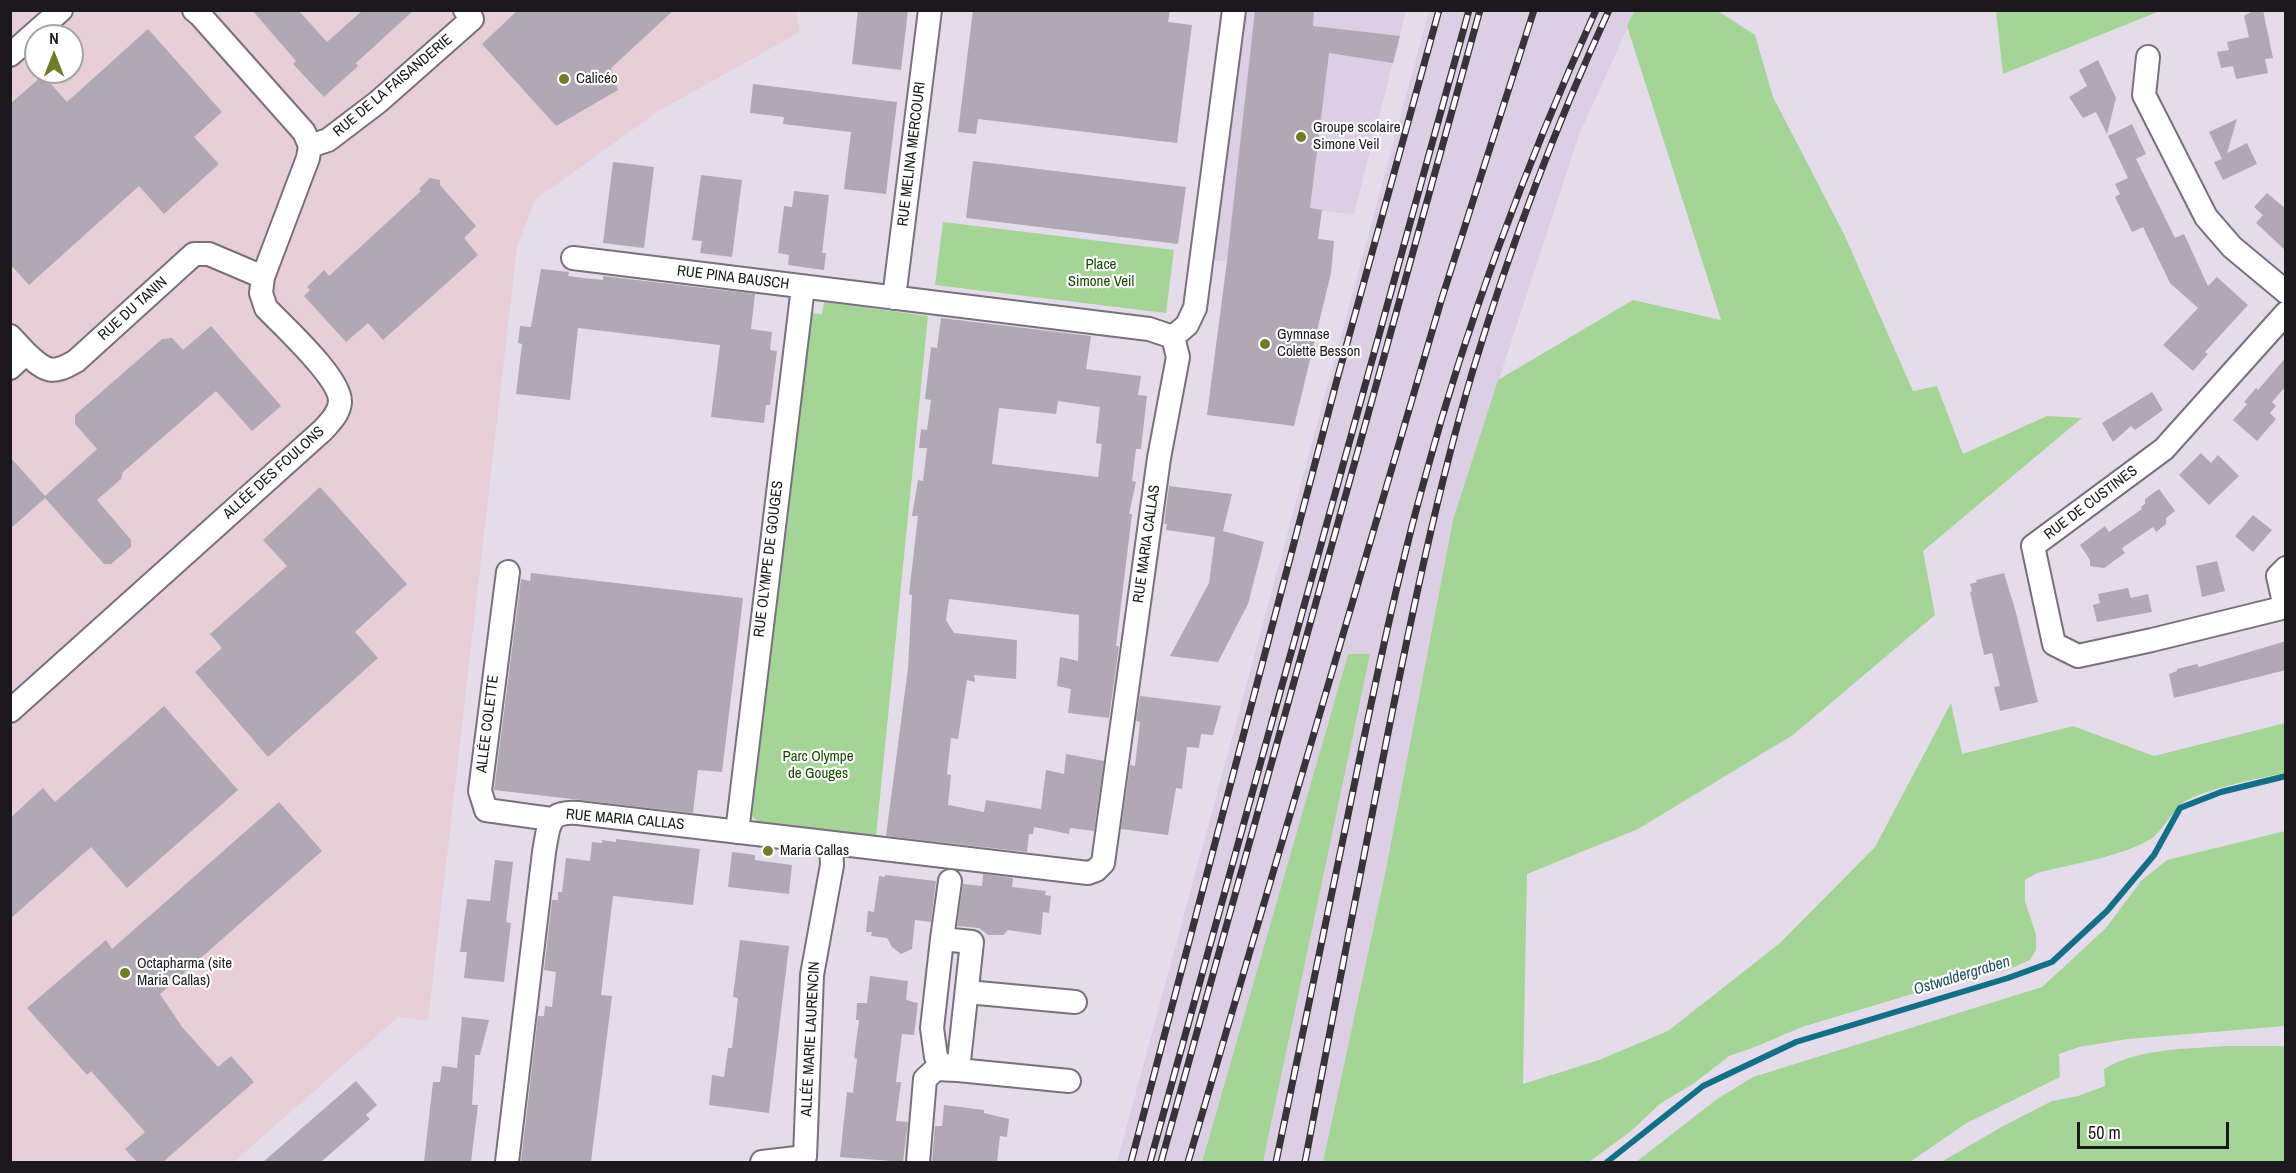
<!DOCTYPE html>
<meta charset="utf-8">
<style>
body{margin:0}
#map{position:relative;width:2296px;height:1173px;overflow:hidden;background:#e5dceb;font-family:"Archivo Narrow",sans-serif}
canvas{display:block}
.frame{position:absolute;inset:0;border:12px solid #1c191e;pointer-events:none}
.north{position:absolute;left:24px;top:24px;width:60px;height:60px;box-sizing:border-box;background:#fff;border:2px solid #a4a3a5;border-radius:50%;rotate:0deg;font-size:16px;font-weight:700;line-height:24px;text-align:center;color:#1c191e}
.north::after{content:'';display:block;margin:auto;width:21px;height:27px;background:#6f7c28;clip-path:polygon(50% 0,100% 100%,50% 72%,0 100%)}
.scale{position:absolute;left:2077px;top:1122px;width:152px;height:27px;box-sizing:border-box;border:3px solid #1c191e;border-top:0;padding-left:8px;font-size:18px;line-height:21px;white-space:nowrap;color:#1c191e;-webkit-text-stroke:4px #fff;paint-order:stroke}
</style>
<div id="map">
<canvas width="2296" height="1173"></canvas>
<div class="frame"></div>
<div class="north">N</div>
<div class="scale">50 m</div>
</div>
<script>
const ctx = document.querySelector('canvas').getContext('2d');
ctx.lineJoin = 'round';
function fillPath(path, color) {
  ctx.fillStyle = color;
  ctx.fill(path, 'evenodd');
}
function stroke(path, color, width, dash) {
  ctx.strokeStyle = color;
  ctx.lineWidth = width;
  ctx.lineCap = dash ? 'butt' : 'round';
  ctx.setLineDash(dash || []);
  ctx.stroke(path);
}
function drawText(font, color, halo, rows, align = 'center') {
  ctx.font = font + ' "Archivo Narrow",sans-serif';
  ctx.lineWidth = 4.5;
  ctx.setLineDash([]);
  ctx.textBaseline = 'middle';
  ctx.strokeStyle = halo;
  ctx.fillStyle = color;
  for (const [text, x, y, turn = 0] of rows) {
    ctx.save();
    ctx.translate(x, y);
    ctx.rotate((+turn || 0) * Math.PI / 180);
    ctx.textAlign = isNaN(turn) ? turn : align;
    if (halo) ctx.strokeText(text, 0, 0);
    ctx.fillText(text, 0, 0);
    ctx.restore();
  }
}
fillPath(new Path2D(`
 M796,10L800,32L657,112L535,200L517,247L428,1021L398,1017L234,1162H11L10,11ZM36,36H72V72H36Z`), '#e8ced6');
fillPath(new Path2D(`
 M1244,11H1406L1354,214L1322,211L1318,239L1334,241L1331,273L1213,260Z
 M1429,11H1635L1579,135L1453,520L1385,874L1323,1162H1263L1369,654H1348L1202,1162H1117Z`), '#dccfe4');
fillPath(new Path2D(`
 M1635,10L1718,11L1755,35L1773,97L1844,234L1913,391L1937,386L1963,454L2047,416L2082,418L1923,551L1935,615L1793,735L1638,829L1527,874L1523,1084L1599,1060L1668,1031L1780,943L1875,847L1951,703L1962,754L2073,726L2154,756L2285,723V773C2263,777 2201,790 2184,802C2172,811 2160,834 2151,839C2121,857 2071,864 2037,873L2025,880V901L2036,935V950L2030,960L2007,970L1949,983L1802,1027L1755,1047L1729,1056L1693,1084L1661,1103L1631,1131L1589,1162H1323L1385,874L1453,520L1498,380L1633,300L1721,320L1627,26Z
 M1996,11V10L2160,11L2003,74Z
 M943,222L1174,250L1166,313L935,285Z
 M824,302L928,316L876,837L761,824L748,813L807,313L822,314Z
 M1348,654H1370L1263,1162H1202Z
 M2285,831V1026L2128,1039L2079,1047L2059,1054L2060,1077L1965,1124L1910,1162H1636L1717,1099L1753,1077L2042,987L2106,928L2141,881L2167,860Z
 M2226,1046H2285V1162H1941L2005,1125L2052,1101L2078,1096L2105,1086L2104,1069C2139,1048 2186,1049 2226,1046Z`), '#a5d596');
stroke(new Path2D(`
 M1607,1162L1703,1086L1796,1042L2008,978L2052,962L2107,911L2154,855L2180,808L2221,792L2286,776`), '#126f86', 6);
fillPath(new Path2D(`
 M252,10H298L327,42L363,10H414L356,63L358,66L324,97L293,64L296,61Z
 M518,10H674L611,68L618,90L556,126L482,44Z
 M858,10H908L901,70L852,64Z
 M973,10H1170L1168,22L1192,25L1177,143L978,119L976,134L958,132Z
 M1255,10H1314L1313,26L1400,36L1393,63L1329,53L1310,208L1322,210L1318,239L1334,241L1331,273L1294,426L1207,415L1227,261Z
 M2254,10H2263L2273,58L2265,59L2268,73L2236,79L2233,66L2221,68L2217,52L2229,50L2227,42L2249,37L2244,16Z
 M148,29L222,112L194,137L219,164L164,214L139,186L29,285L10,264V104L43,75L67,102Z
 M2098,60L2116,98L2107,134L2096,112L2083,118L2069,97L2087,86L2079,70Z
 M753,84L897,102L886,194L844,189L851,132L783,124L784,117L750,113Z
 M2237,119L2227,153L2247,143L2257,164L2223,180L2214,162L2222,159L2209,132Z
 M2132,124L2146,154L2136,159L2175,238L2184,234L2208,286L2217,277L2248,305L2205,352L2208,354L2193,371L2163,345L2198,308L2170,283L2143,227L2132,232L2115,197L2120,194L2115,184L2128,178L2108,136Z
 M973,161L1186,187L1178,244L966,218Z
 M613,162L654,167L644,248L603,243Z
 M701,175L742,180L732,257L700,253L702,241L692,240Z
 M430,178L440,180V185L476,226L464,238L478,255L383,340L368,323L346,342L304,296L310,290L307,287L324,270L329,276L421,191L419,189Z
 M794,191L829,195L822,253H826L824,270L788,265L789,255L778,253L784,206L792,207Z
 M2267,193L2286,209V251L2256,223L2263,215L2254,207Z
 M541,269L569,272L568,276L584,278L603,280V276L755,294L751,329L772,332L770,350L777,351L770,405H766L764,423L711,417L720,345L578,328L570,400L516,394L522,344L518,343L520,326L531,327Z
 M941,318L1091,336L1086,369L1141,376L1138,395L1147,396L1141,449H1136L1132,481L1136,482L1129,514H1132L1116,646H1119L1109,718L1068,713L1071,689L1057,686L1060,657L1078,661L1079,615L949,599L946,620L954,633L1017,640L1016,679L974,675L975,682L967,680L958,739L951,738L947,774L951,775L948,805L984,812L986,800L1041,809L1046,770L1064,774L1066,754L1104,761L1094,831L1070,828L1069,834L1034,827L1033,834H1029L1027,852L886,836L908,668L912,595L909,594L918,516H912L918,480L923,481L927,448H919L921,429L927,430L931,400L925,399L931,347L937,348ZM1058,401L1100,407L1096,443L1102,444L1098,477L992,464L999,408L1056,414Z
 M211,326L281,406L252,431L216,391L123,472L121,479L97,500L131,540V547L111,564H104L45,498L10,529V457L45,496L97,449L75,424V415L162,339L172,338L183,350Z
 M2286,357V386L2272,402L2276,406L2270,413L2276,419L2257,441L2233,420L2247,404L2244,402L2256,388L2258,390Z
 M2152,392L2163,410L2135,430L2131,426L2113,442L2102,423Z
 M2201,453L2211,463L2218,455L2239,476L2209,505L2179,475Z
 M1169,486L1232,494L1223,531L1264,542L1248,604L1218,662L1170,656L1209,583L1215,537L1166,530L1167,524H1164Z
 M320,487L407,584L355,632L378,658L268,757L195,672L222,648L210,634L287,566L263,540Z
 M2159,489L2175,511L2166,518V524L2156,532L2153,527L2122,548L2125,553L2104,568L2090,566V560L2080,545L2105,526L2109,532L2142,509L2141,507L2145,504V499Z
 M2253,515L2272,530L2253,552L2235,536Z
 M2217,561L2225,591L2202,597L2196,566Z
 M531,573L743,598L722,772L698,770L693,813L494,790L521,579L530,581Z
 M2004,573L2015,609L2038,702L2000,711L1994,687L2000,686L1992,653L1984,655L1970,592L1972,591L1970,584L1977,582L1976,580Z
 M2128,588L2131,598L2148,594L2152,612L2097,622L2093,605L2100,603L2098,594Z
 M2286,641V670L2174,698L2169,674L2177,671V669L2197,664L2199,667Z
 M1140,696L1221,706L1213,735L1201,734L1199,748L1187,747L1182,789L1176,788L1168,835L1121,829L1130,765L1135,766L1140,722L1136,721Z
 M164,706L238,790L127,888L91,847L10,919V818L43,788L55,802Z
 M279,802L322,851L160,994L182,1027L218,1067L231,1056L254,1082L163,1162H137L125,1149L145,1132L91,1071L87,1075L27,1008L106,940L112,949Z
 M616,839L700,849L693,905L613,896L601,995L612,996L591,1162H521L538,1016H544L545,1006L552,1007L556,972L544,970L552,900H558V892H562L566,858L590,861L592,842L602,843V840L616,842Z
 M732,852L755,855V860L792,865L789,894L728,887Z
 M495,860L513,862L506,922L511,923L504,982L464,978L467,952H460L467,899L490,901Z
 M983,874L1013,878L1012,887L1046,891L1045,895L1051,896L1049,913L1043,912L1041,935L1008,930L1003,935H988L979,928L957,926L963,884L982,886Z
 M885,875L936,881L931,922L915,920L912,949L901,954L892,947L887,938L871,936L872,932H866L868,911L874,912L879,876L885,877Z
 M740,940L789,946L769,1113L709,1105L712,1075L724,1077L728,1048H732L738,998L733,997Z
 M870,976L908,981L906,999L909,1001L918,1003L914,1035L902,1034L896,1082H901L896,1121L908,1122L903,1162L840,1157L847,1092L853,1093L857,1059L854,1058L859,1020H856L857,1003H867Z
 M462,1017L489,1020L480,1055H475L472,1105H478L471,1162H424L433,1082H440L442,1066L457,1068Z
 M356,1081L377,1105L366,1115L370,1119L321,1162H263Z
 M944,1105L984,1110V1113L1009,1119L1007,1137L1000,1136L997,1162H932L935,1126H942Z`), '#b1a8b6');
const minor = new Path2D(`
 M10,55L61,10
 M2148,57L2144,95L2206,217L2232,247L2286,292
 M310,146L328,140L378,102L472,19L465,10
 M894,298L930,10
 M2286,313L2164,449L2033,546L2054,644L2078,656L2152,640L2286,607
 M10,336L26,353
 M1173,337L1187,325L1195,308L1234,10
 M10,368L26,353C46,372 52,375 76,361L194,254H209L263,277
 M508,572L480,791L486,810L551,819
 M2285,607L2278,576L2286,568
 M10,711L323,430C330,422 339,414 340,402C341,378 283,326 266,308L261,293L263,277L308,158L310,146L304,132L200,15L194,10
 M737,832L803,287
 M942,939L950,881
 M967,992L1075,1002
 M945,1069L936,1057L932,1028L942,939L972,942L958,1070L1069,1081
 M507,1162L544,852C549,825 547,811 578,813L1088,873L1096,870L1103,863L1159,458L1178,357L1173,337L1149,329L573,258
 M762,1162L805,1157L812,975L832,865L831,843
 M918,1162L925,1079L936,1069L957,1070`);
stroke(minor, '#78707d', 26);
stroke(minor, '#fff', 22);
const rail = new Path2D(`
 M1131,1162L1338,376L1439,10
 M1150,1162L1469,10
 M1161,1162L1480,10
 M1188,1162L1441,301L1534,10
 M1276,1162C1300,1048 1323,934 1347,820C1371,704 1394,588 1426,474C1469,315 1528,160 1596,10
 M1305,1162C1332,1021 1359,879 1387,738C1412,614 1437,491 1473,370C1510,247 1555,127 1609,10`);
stroke(rail, '#373339', 7);
stroke(rail, '#fff', 4.5, [14]);
for (const [x, y, r, color] of [
 [564,79,6,"#6f7c28"],
 [1301,137,6,"#6f7c28"],
 [1265,344,6,"#6f7c28"],
 [768,851,6,"#6f7c28"],
 [125,973,6,"#6f7c28"]
]) {
  const dot = new Path2D();
  dot.arc(x, y, r, 0, 2 * Math.PI);
  ctx.fillStyle = color;
  ctx.fill(dot);
  stroke(dot, '#fff', 2);
}
drawText('15px', '#1c191e', '#fff', [
 ["Calicéo",576,79],
 ["Groupe scolaire",1313,128],
 ["Simone Veil",1313,145],
 ["Gymnase",1277,335],
 ["Colette Besson",1277,352],
 ["Maria Callas",780,851],
 ["Octapharma (site",137,964],
 ["Maria Callas)",137,981]
], 'left');
drawText('15px', '#1c191e', '#fff', [
 ["RUE DE LA FAISANDERIE",393,86,-40],
 ["RUE MELINA MERCOURI",912,154,-83],
 ["RUE PINA BAUSCH",733,278,7],
 ["RUE DU TANIN",133,309,-42],
 ["ALLÉE DES FOULONS",274,473,-42],
 ["RUE DE CUSTINES",2091,503,-37],
 ["RUE MARIA CALLAS",1147,544,-82],
 ["RUE OLYMPE DE GOUGES",769,559,-83],
 ["ALLÉE COLETTE",488,724,-83],
 ["RUE MARIA CALLAS",625,820,5],
 ["ALLÉE MARIE LAURENCIN",811,1039,-87]
]);
drawText('15px', '#174900', '#fff', [
 ["Place",1101,265],
 ["Simone Veil",1101,282],
 ["Parc Olympe",818,757],
 ["de Gouges",818,774]
]);
drawText('italic 16px', '#22525f', '#fff', [
 ["Ostwaldergraben",1962,976,-17]
]);
</script>
